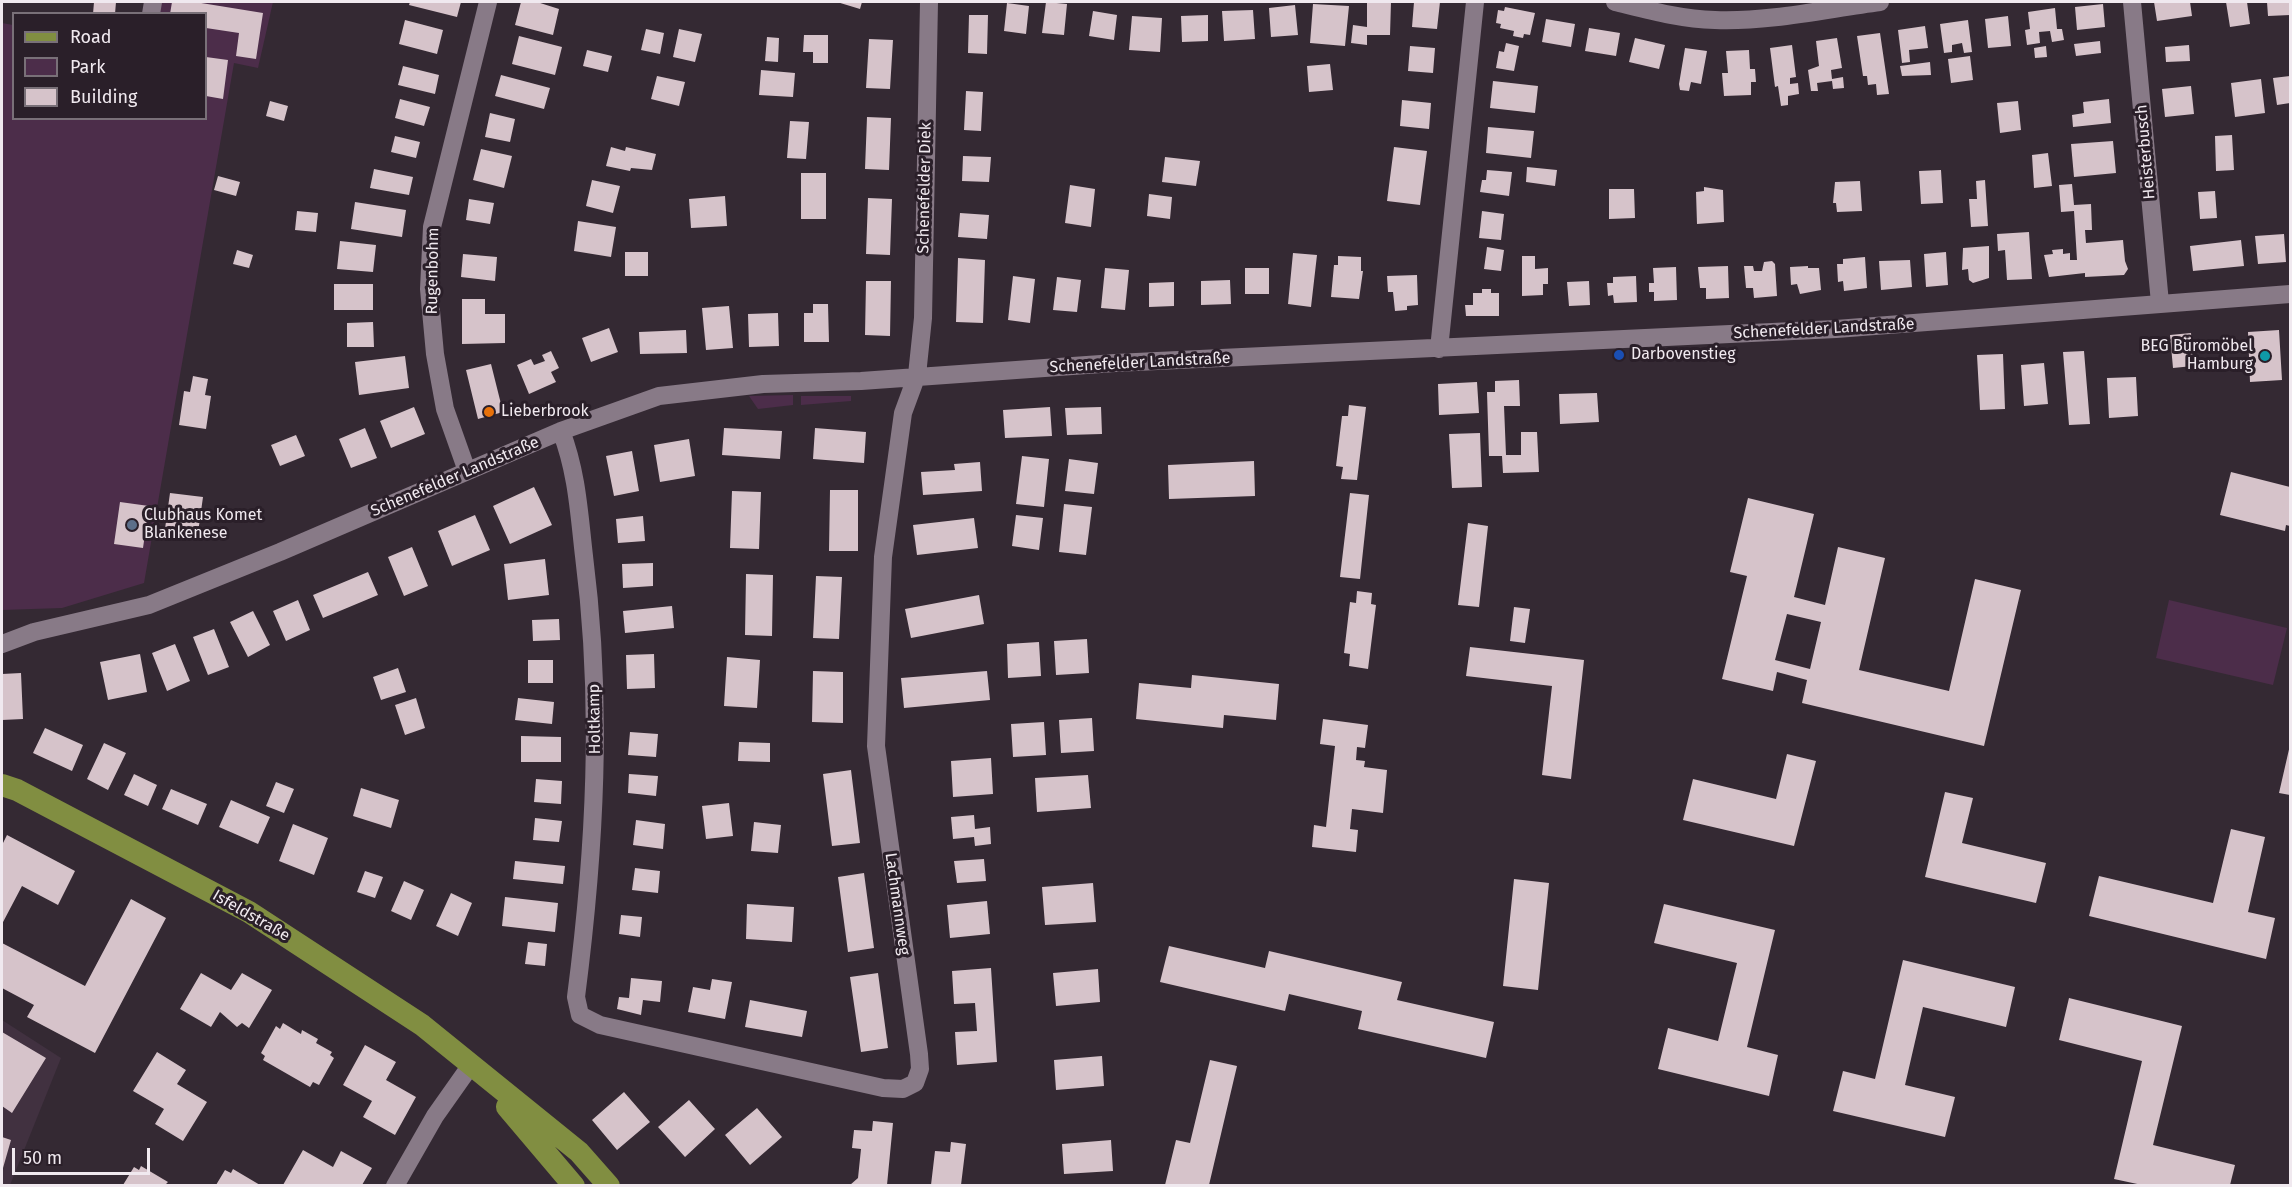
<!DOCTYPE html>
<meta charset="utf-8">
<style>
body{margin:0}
#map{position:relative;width:2292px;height:1187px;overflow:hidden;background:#342933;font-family:"Fira Sans",sans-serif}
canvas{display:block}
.frame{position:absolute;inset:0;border:3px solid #f0e9ef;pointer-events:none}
.legend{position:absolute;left:12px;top:12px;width:195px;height:108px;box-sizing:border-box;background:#2a1f29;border:2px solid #797078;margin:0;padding:8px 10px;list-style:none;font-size:18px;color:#f0e9ef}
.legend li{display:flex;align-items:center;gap:12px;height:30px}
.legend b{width:30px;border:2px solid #797078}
.scale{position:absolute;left:12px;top:1148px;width:138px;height:27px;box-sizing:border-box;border:3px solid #f0e9ef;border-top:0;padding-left:8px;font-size:18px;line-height:21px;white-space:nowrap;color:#f0e9ef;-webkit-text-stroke:4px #2a1f29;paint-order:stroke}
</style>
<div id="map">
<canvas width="2292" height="1187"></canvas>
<div class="frame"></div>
<ul class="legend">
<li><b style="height:8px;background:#818e41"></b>Road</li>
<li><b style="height:16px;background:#4c2d4a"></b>Park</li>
<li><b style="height:16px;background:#d6c3ca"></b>Building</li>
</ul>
<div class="scale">50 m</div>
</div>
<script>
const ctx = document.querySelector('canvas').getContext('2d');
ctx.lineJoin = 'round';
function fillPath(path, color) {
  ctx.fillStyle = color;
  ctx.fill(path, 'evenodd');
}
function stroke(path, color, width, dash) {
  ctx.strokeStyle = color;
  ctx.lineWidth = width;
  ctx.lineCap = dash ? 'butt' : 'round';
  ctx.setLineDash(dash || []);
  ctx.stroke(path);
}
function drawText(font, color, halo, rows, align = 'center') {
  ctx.font = font + ' "Fira Sans",sans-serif';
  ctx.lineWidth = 6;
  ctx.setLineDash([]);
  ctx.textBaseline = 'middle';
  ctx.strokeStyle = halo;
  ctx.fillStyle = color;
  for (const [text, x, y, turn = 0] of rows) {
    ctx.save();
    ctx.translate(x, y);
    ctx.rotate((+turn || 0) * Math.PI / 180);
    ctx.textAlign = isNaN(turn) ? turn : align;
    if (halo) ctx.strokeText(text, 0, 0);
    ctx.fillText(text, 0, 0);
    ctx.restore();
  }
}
fillPath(new Path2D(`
 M2,1020L61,1058L10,1185H2Z`), '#413140');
fillPath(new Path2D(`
 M159,2H273L258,68L234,63L144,583L62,608L2,610V23L13,25L14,118H206V14L157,13Z
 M793,395V405L758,409L749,396Z
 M801,396H851V401L801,405Z
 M2169,600L2287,628L2273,685L2156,658Z`), '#4c2d4a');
fillPath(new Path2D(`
 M94,2H116L115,14H93Z
 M172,2H195L263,13L256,59L236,56L239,33L206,28V14H170Z
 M410,2H461L457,17L409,5Z
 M521,2H537L559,9L553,35L515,25Z
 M837,2H862L860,9Z
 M1046,2L1067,4L1064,35L1042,33Z
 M1367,2H1391L1390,35H1367V45L1351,43L1353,25L1367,27Z
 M1414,2H1440L1437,29L1412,27Z
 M2154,2H2190L2192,16L2157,21Z
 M2226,2H2247L2250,24L2230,27Z
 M2267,2H2290V15L2268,16Z
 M1007,3L1029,6L1026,34L1004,31Z
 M1313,4L1349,6L1345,46L1310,43Z
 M2103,4L2105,27L2077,30L2075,7Z
 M1295,5L1298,35L1271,37L1269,8Z
 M1505,7L1535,13L1530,35L1524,34L1523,38L1513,36L1514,31L1500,28L1501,24L1496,23L1498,10L1504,11Z
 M2055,8L2057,29H2062L2064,40L2052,42L2050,31L2039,32L2040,43L2027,45L2025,30L2030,29L2028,12Z
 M1253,10L1255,39L1224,41L1222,11Z
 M1093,11L1117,15L1114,40L1089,36Z
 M969,15H988L987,54L968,53Z
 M1208,15V41L1182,42L1181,16Z
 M1132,16L1162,18L1160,52L1129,50Z
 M2008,16L2011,46L1988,48L1985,19Z
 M1546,19L1575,24L1571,47L1542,42Z
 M405,20L443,30L437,54L399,44Z
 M1968,20L1972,52L1964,53L1962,43L1952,45V52L1944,53L1940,24Z
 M1925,26L1928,48L1909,50L1910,62L1902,63L1898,30Z
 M1589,28L1620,33L1616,56L1585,51Z
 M646,29L664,33L660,54L641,50Z
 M679,29L702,34L695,62L673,57Z
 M1880,33L1889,94L1877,95L1876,84L1868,85L1867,76H1863L1857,36Z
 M804,35H828V63H813V52H803Z
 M519,36L562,47L555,75L512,64Z
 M767,37L779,38L778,62L765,61Z
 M1635,38L1665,45L1659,69L1629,62Z
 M1837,38L1842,68L1831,70L1832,79L1843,77L1844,88L1833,89L1832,81L1817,83L1818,91H1811L1808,70L1819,66L1816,41Z
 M869,39L893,40L890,89L866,88Z
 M2100,41L2101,53L2076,56L2074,44Z
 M1506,43L1519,46L1514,71L1496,68L1499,51L1504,52Z
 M1792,45L1796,77L1790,78V84L1798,83L1799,94L1788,96V105L1781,106L1778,86L1775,87L1770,48Z
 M2189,45L2190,61L2166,62L2165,47Z
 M1410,46L1435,48L1433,73L1408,71Z
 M2046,46L2047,57L2035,58L2034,48Z
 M1685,48L1707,51L1701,84L1691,82L1689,91L1680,90L1679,84Z
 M587,50L612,56L608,72L583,66Z
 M1749,50L1750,69H1755L1756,82H1751V95L1724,96L1722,73H1728L1726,51Z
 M1970,56L1973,80L1951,83L1948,59Z
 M206,57L228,60L223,99L206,96Z
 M1930,62L1931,75L1902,76L1900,66Z
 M1330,64L1333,90L1309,92L1307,66Z
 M403,66L439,75L435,94L398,85Z
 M761,70L795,73L793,97L759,95Z
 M501,75L550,88L544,109L495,96Z
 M657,76L685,82L679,106L651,99Z
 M2290,76V103L2277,105L2273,78Z
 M2261,79L2265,113L2235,117L2231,83Z
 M1493,81L1538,86L1535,113L1490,108Z
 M2191,86L2194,114L2165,117L2162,89Z
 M966,91L983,92L981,131L964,130Z
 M400,99L430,107L424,126L395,118Z
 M2109,99L2111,123L2073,127L2072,115L2084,113L2083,102Z
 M1402,100L1431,103L1429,129L1400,126Z
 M270,101L288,106L284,121L266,116Z
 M2018,101L2021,130L2000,133L1997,103Z
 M490,113L515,119L510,142L485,137Z
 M867,117L891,118L889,170L865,169Z
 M790,121L809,122L806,159L787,158Z
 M1488,127L1534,131L1531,158L1486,153Z
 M2232,135L2234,170L2216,171L2215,136Z
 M395,136L420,142L416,158L391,152Z
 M2113,141L2116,173L2074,177L2071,144Z
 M611,147L625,151L626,147L656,154L652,170L631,168L630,171L606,166Z
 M1394,147L1427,151L1420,205L1387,201Z
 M481,149L512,156L504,188L473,180Z
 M2048,153L2052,186L2034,188L2032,155Z
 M963,156L991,157L989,182L962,181Z
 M1165,157L1200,161L1196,186L1162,182Z
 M1527,167L1557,170L1555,186L1526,182Z
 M374,169L413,177L409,195L370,188Z
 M1487,170L1512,172L1509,196L1480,192L1482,180H1486Z
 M1941,170L1943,203L1921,204L1919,171Z
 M801,173H826V219H801Z
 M218,176L240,182L236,196L214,190Z
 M592,180L620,186L613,213L586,206Z
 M1985,180L1988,226L1971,227L1969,199H1977L1976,181Z
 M1860,181L1862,211L1837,212L1836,203H1833L1835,182Z
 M2072,184L2074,205L2091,204L2092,230H2085L2086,243L2123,240L2125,261L2128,269L2124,275L2085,277V273L2049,277L2044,255L2053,254L2052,250L2063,249V254L2070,253V260H2077L2074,211L2061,212L2059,185Z
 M1070,185L1095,189L1091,227L1065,223Z
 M1704,187L1723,190L1724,222L1697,224L1696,192L1704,191Z
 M1609,189H1634L1635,218L1609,219Z
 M2215,191L2217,218L2200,219L2198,192Z
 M1149,194L1172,197L1170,219L1147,216Z
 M725,196L727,226L691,228L689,199Z
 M868,198L892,199L890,255L866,254Z
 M469,199L494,203L490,224L466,220Z
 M355,202L406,210L402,237L351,229Z
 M297,211L318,213L316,232L295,230Z
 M1482,211L1504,214L1501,240L1479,238Z
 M960,213L989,215L987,239L958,237Z
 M578,221L616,227L611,257L574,251Z
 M2029,232L2032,279L2007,280L2005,250L1998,251L1997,234Z
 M2284,234L2286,262L2258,264L2255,236Z
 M2241,240L2244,266L2193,271L2190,246Z
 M340,241L376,245L373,272L337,269Z
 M1989,246V278L1973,283L1969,280L1968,269L1962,270L1963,248Z
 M1487,247L1504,250L1501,271L1484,269Z
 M237,250L253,255L249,268L233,264Z
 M625,252H648V276H625Z
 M1946,252L1948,285L1926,287L1924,254Z
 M1293,253L1317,255L1311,307L1288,304Z
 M463,254L497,257L495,281L461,277Z
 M1338,256L1361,257V271H1363L1359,299L1331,297L1334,265H1338Z
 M1522,256H1535V269L1548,268V284H1543V295L1522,296Z
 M1865,257L1867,288L1844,291L1843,281L1838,282L1837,264H1843V259Z
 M958,258L985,260L983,323L956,322Z
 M1910,260L1912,287L1881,290L1879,261Z
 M1772,261L1775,264L1777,296L1754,298L1753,288H1746L1744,266H1753L1754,271H1762L1764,262Z
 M1728,266L1729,298L1706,299V288H1700L1698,267Z
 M1808,266V268H1819L1821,290L1800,294L1797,284L1791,285L1790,267Z
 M1676,267L1677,300L1654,301V292H1649V283H1654L1653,268Z
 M1105,268L1129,270L1125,310L1101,308Z
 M1245,268H1269V294H1245Z
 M1417,275L1418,305L1407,306V310L1395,311L1393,292H1388L1387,276Z
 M1013,276L1035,279L1030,323L1008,320Z
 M1636,276L1637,302L1614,303L1613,295L1608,296L1607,283H1613V277Z
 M1057,277L1081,280L1077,312L1053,310Z
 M1230,280L1231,304L1201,305V281Z
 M866,281H891L890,336L865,335Z
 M1589,281L1590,305L1569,306L1567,282Z
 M1174,282V306L1149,307V283Z
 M334,284H373V310H334Z
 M1482,289H1491V293H1499V316H1466L1465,305H1473V293H1482Z
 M462,299H485V314H505V343L462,344Z
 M813,304H828L829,342H804V313H813Z
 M729,306L733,348L706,350L702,308Z
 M778,313L779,346L749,347L748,314Z
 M373,322L374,347H347V323Z
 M609,328L618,352L591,362L582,338Z
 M686,330L687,353L640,354L639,332Z
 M2279,330L2282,380L2250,382L2248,332Z
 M2191,333L2193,366L2173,368L2170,335Z
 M551,351L559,368L551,372L556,382L529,394L517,365L531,359L534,365L545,361L542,355Z
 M2084,351L2090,424L2069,425L2063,352Z
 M2003,354L2005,409L1980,410L1977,355Z
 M405,356L409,388L359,395L355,362Z
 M2044,363L2048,404L2024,406L2021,365Z
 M491,364L503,412L478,419L466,370Z
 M193,376L208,379L205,395L211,396L206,429L179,425L184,391L190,392Z
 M2136,377L2138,416L2109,418L2107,378Z
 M1519,380L1520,406H1504L1506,455H1521V432H1537L1539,472L1503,473L1502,456H1489L1487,392H1495V381Z
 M1477,382L1479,413L1439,415L1438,384Z
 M1597,393L1599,422L1560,424L1559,394Z
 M1349,405L1366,407L1357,480L1341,479L1343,467L1336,466L1342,416H1348Z
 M414,407L425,434L391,448L380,421Z
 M1050,407L1052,436L1005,438L1003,410Z
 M1101,407L1102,434L1067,435L1065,408Z
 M365,428L377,458L351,468L339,439Z
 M724,428L782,431L780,459L722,455Z
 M815,428L866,432L864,463L813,459Z
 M1480,433L1482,487L1452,488L1449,434Z
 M296,435L305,456L280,466L271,445Z
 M689,439L695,476L660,482L654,445Z
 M632,451L639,491L614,496L606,456Z
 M1022,456L1049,459L1044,507L1016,504Z
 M1069,459L1098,463L1094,494L1065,491Z
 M1254,461L1255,496L1169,499L1168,465Z
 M980,462L982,491L923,495L921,472L955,470L954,464Z
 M2231,472L2290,487V526L2286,525L2285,531L2220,515Z
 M534,487L552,525L510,544L493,506Z
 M830,490H858V551H829Z
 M732,491L761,492L759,549L730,548Z
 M170,493L203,497L197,540L164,536Z
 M1350,493L1369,495L1360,579L1340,577Z
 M1748,498L1814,514L1794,597L1825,605L1838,547L1885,558L1859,670L1949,691L1975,579L2021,590L1984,746L1802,703L1807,680L1777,672L1773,691L1722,679L1747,576L1730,572ZM1787,614L1821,622L1810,669L1775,660Z
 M120,502L149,506L143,548L114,544Z
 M1064,504L1092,507L1086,555L1059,552Z
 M475,515L490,550L452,566L438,531Z
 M1016,515L1043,518L1039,550L1012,546Z
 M643,516L645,541L618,543L616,519Z
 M974,518L978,548L917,555L913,525Z
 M1468,523L1488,526L1479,607L1458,605Z
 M412,547L428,586L404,596L388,557Z
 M545,559L549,595L508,600L504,564Z
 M653,563V586L623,588L622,564Z
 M368,572L378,595L323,618L313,595Z
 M746,574L773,575L772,636L745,635Z
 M816,576L842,577L839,639L813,638Z
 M1357,591L1372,593L1371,604L1376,605L1368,669L1349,666L1350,654L1344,653L1350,602L1356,603Z
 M979,595L984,624L911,638L905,609Z
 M298,600L310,630L286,641L273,611Z
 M672,606L674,628L625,633L623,611Z
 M1514,607L1530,609L1525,643L1510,641Z
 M253,611L270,645L248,657L230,622Z
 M559,619L560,640L533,641L532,620Z
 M214,629L229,667L208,675L193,637Z
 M1087,639L1089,673L1056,675L1054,641Z
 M1039,642L1041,676L1008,678L1007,644Z
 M175,644L190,681L167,691L152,653Z
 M1470,647L1584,660L1571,779L1542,775L1552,686L1466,676Z
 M140,654L147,692L108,700L100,662Z
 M654,654L655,688L627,689L626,655Z
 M727,657L760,660L757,708L724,706Z
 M528,660H553V683H528Z
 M398,668L406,692L381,700L373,677Z
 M813,671L843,672V723L812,722Z
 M987,671L990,700L904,708L901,678Z
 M21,673L23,719L2,720V674Z
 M1192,675L1279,684L1276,720L1224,715L1223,728L1136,719L1139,683L1191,688Z
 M416,698L425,728L405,735L395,705Z
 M518,698L554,702L552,724L515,720Z
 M1092,718L1094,751L1061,753L1059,720Z
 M1323,719L1368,725L1365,748L1357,747L1356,760L1365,761L1364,767L1387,770L1383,813L1352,809L1350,829L1358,830L1356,852L1312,847L1314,825L1326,827L1335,746L1320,744Z
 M1044,722L1046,755L1013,757L1011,724Z
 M45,728L83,745L72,771L33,753Z
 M630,732L658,734L656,757L628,755Z
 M521,736L561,737V762H521Z
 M739,742L770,743V762L738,761Z
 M104,743L126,753L108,790L87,779Z
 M2290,745V795L2279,793Z
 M1787,754L1816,761L1794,846L1683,820L1693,779L1776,799Z
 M991,758L993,794L953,797L951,761Z
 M851,770L860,843L832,846L823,774Z
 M134,774L157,785L148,806L124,795Z
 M629,774L658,776L656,796L628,793Z
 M1088,775L1091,808L1037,812L1035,778Z
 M536,779L562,781L561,804L534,802Z
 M276,782L294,789L284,813L266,806Z
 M361,788L399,800L391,828L353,816Z
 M171,789L207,804L198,825L162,809Z
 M1945,792L1973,798L1962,843L2046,863L2036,903L1925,877Z
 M231,800L270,817L258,844L219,827Z
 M729,803L733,836L706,839L702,806Z
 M974,815L975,829L990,827L991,844L975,846L974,837L953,839L951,817Z
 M535,818L562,821L559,842L533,840Z
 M636,820L665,824L663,849L633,845Z
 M754,822L781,825L778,853L751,851Z
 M293,824L328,838L314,875L279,861Z
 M2231,829L2265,837L2248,912L2275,918L2266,959L2089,916L2099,876L2213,903Z
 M7,835L75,871L58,905L22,886L2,924V845Z
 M984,859L986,881L957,883L954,861Z
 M515,861L565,866L563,884L513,879Z
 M635,868L660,871L658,893L632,890Z
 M365,871L383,877L375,898L357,892Z
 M864,873L874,948L848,952L838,877Z
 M1514,879L1549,883L1538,990L1503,986Z
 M404,881L424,890L411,920L391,911Z
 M1093,883L1096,922L1045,925L1042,887Z
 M451,893L472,903L458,936L436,926Z
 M505,897L558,903L555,932L502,926Z
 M131,899L166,918L95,1053L27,1017L34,1005L2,988V943L85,986Z
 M987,901L990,934L950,938L947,905Z
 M747,904L794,907L792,942L746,939Z
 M1664,904L1775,930L1747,1047L1778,1055L1769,1096L1658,1069L1668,1028L1718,1041L1737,963L1654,943Z
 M621,915L642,917L640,937L619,934Z
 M528,942L547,944L545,966L525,964Z
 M1169,946L1265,968L1269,951L1402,982L1397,1000L1494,1022L1486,1058L1358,1029L1362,1011L1289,994L1285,1011L1160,982Z
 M1903,960L2015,987L2006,1027L1923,1007L1905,1085L1955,1097L1945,1137L1833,1111L1843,1071L1875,1079Z
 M991,968L997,1062L957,1065L955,1032L977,1031L975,1003L954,1004L952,971Z
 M1098,969L1100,1002L1056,1006L1053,973Z
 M201,973L231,990L242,973L272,990L249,1028L242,1023L237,1027L220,1012L211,1027L180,1009Z
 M878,973L888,1048L861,1052L850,977Z
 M631,978L662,981L660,1002L643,1000L641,1015L617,1009L619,997L629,998Z
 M712,979L732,982L725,1019L688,1012L693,987L710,990Z
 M2069,998L2182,1026L2153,1145L2235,1165L2230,1185H2142L2114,1179L2142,1061L2059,1040Z
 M750,1000L807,1011L802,1037L745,1027Z
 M283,1023L301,1034L302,1030L318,1039L316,1043L332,1052L330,1055L334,1058L319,1085L313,1082L310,1087L263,1060L265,1056L261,1053L276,1026L280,1029Z
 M2,1032L46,1058L12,1113L2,1106Z
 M365,1045L396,1062L386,1080L416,1097L395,1135L363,1117L372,1101L343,1085Z
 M157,1052L186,1070L177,1084L207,1102L183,1141L155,1124L164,1109L133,1091Z
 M1102,1056L1104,1086L1056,1090L1054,1060Z
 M1210,1060L1237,1066L1209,1185H1165L1176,1140L1190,1143Z
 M624,1092L650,1122L617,1150L592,1120Z
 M689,1100L715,1129L685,1157L658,1127Z
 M757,1108L782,1137L750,1165L725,1135Z
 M873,1121L893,1123L887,1185H850L858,1178L861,1149L852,1148L854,1130L872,1131Z
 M2,1137L11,1140L3,1168H2Z
 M1111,1140L1113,1171L1064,1174L1062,1144Z
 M951,1142L966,1144L961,1185H931L935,1151L950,1152Z
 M303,1150L333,1167L341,1151L372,1168L362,1185H283Z
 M141,1166L168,1182L165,1185H123L134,1167L139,1170Z
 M233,1169L260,1185H216L225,1170L231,1173Z`), '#d6c3ca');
stroke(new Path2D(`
 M1615,2C1648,10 1680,19 1715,20C1770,22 1826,9 1880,2
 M2132,2L2160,303
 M151,14L153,2
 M1439,349L1475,2
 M561,431C577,472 579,513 584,556C603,704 595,850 576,997L580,1015L600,1025L883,1088L903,1089L915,1083L920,1069L919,1054L876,746L883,557L903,413L917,375L923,318L929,2
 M467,471L445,409L435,354L429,289L432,227L488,2
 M2,644L34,632L149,605L280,552L561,431L659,396L763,384L861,381L1115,363L1836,329L2290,294
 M395,1186L435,1116L471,1065`), '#887a87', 18);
stroke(new Path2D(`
 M2,785L17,790L249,912L422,1025L579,1152L609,1186
 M507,1107L574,1186`), '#818e41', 22);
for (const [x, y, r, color] of [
 [1619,355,6,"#1a4fb4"],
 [2265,356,6,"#0f9aa8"],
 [489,412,6,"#e8710a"],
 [132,525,6,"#5c6f8a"]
]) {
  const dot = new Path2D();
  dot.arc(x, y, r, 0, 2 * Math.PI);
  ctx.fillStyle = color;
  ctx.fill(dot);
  stroke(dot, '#2a1f29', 2);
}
drawText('16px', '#f0e9ef', '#2a1f29', [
 ["Heisterbusch",2146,152,-95],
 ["Schenefelder Diek",925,188,-89],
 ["Rugenbohm",433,271,-89],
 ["Schenefelder Landstraße",1824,329,-3],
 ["Schenefelder Landstraße",1140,363,-3],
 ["Schenefelder Landstraße",455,477,-23],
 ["Holtkamp",595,719,-91],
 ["Lachmannweg",897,904,82],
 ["Isfeldstraße",251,916,30]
]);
drawText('16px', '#f0e9ef', '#2a1f29', [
 ["BEG Büromöbel",2253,347,"right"],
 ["Hamburg",2253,365,"right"],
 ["Darbovenstieg",1631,355],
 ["Lieberbrook",501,412],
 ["Clubhaus Komet",144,516],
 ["Blankenese",144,534]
], 'left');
</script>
